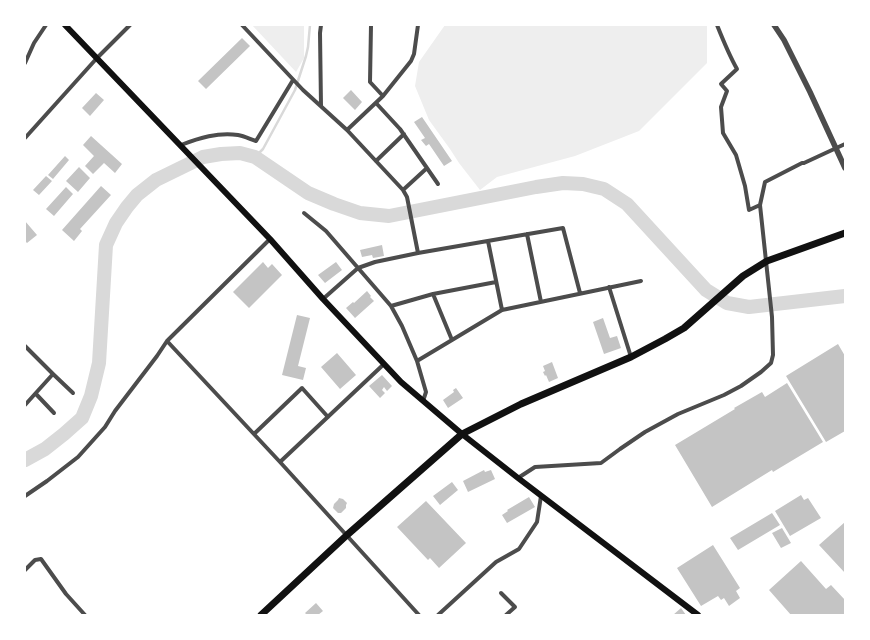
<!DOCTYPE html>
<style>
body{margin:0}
#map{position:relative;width:870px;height:640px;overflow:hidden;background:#fff;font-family:"Fira Sans Condensed",sans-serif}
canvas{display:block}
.frame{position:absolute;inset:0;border:26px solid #fff;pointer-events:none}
</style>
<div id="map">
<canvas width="870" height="640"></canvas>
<div class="frame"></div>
</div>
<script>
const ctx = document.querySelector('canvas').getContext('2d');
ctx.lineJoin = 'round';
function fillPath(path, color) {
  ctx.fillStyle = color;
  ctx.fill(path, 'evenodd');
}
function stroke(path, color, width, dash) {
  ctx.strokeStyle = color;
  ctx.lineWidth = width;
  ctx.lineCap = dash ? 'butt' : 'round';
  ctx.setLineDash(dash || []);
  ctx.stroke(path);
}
fillPath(new Path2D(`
 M252,25H304V58L296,72Z
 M445,25H707V63L639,131L575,156L497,177L480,190L459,163L450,149L429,120L415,86L419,62Z`), '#eee');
stroke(new Path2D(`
 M255,157L263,149L295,90L306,56L308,47L310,25`), '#d9d9d9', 2.5);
stroke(new Path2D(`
 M25,460L45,449L64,434L82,418L91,396L99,363L106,245L116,223L127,207L137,195L156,180L203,157L221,154L240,153L255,157L308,193L334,204L360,213L389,216L536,187L563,183L583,184L604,189L627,204L706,290L727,303L749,307L845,296`), '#d9d9d9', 14);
fillPath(new Path2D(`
 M242,38L250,46L206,89L198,81Z
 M351,90L362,102L355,110L343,98Z
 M96,93L104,100L90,116L82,108Z
 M422,117L452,161L444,166L429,144L426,146L421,140L425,138L414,122Z
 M91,136L122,164L115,173L104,163L93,174L85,166L94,156L83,145Z
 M65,156L69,160L53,179L48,175Z
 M79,167L90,178L78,192L66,181Z
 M46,176L52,181L39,195L33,190Z
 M101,186L111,195L80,229L82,231L74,241L62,230Z
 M66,187L73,194L54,216L46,209Z
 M25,221L37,235L27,243L25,241Z
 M382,245L384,256L373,258L372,255L362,257L360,250Z
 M263,262L268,268L272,264L282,275L249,308L233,292Z
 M336,262L342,270L325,283L318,275Z
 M367,291L371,296L370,297L374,301L355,318L346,308L353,302L354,303Z
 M297,315L310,318L298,366L306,368L303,380L282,375Z
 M603,318L610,338L617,336L621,348L604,354L593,322Z
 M838,344L845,356V431L826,442L786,376Z
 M337,353L356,375L340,389L321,367Z
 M552,362L558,378L549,382L546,375L545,376L543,372L545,371L543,366Z
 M382,375L392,386L387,391L384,387L382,390L385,393L380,398L369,386Z
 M787,383L823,442L773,472L772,470L712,507L675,445L735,409L734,408L762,392L765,397Z
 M456,388L463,398L448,408L443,400L454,392L453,390Z
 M484,470L485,472L491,470L495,479L468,492L463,481Z
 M452,482L458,490L440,505L433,496Z
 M801,495L804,500L808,498L821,518L790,536L775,511Z
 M529,497L535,507L507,523L502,515L508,511L507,510Z
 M339,498L343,499L347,503L346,505V508L341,513H338L333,508L334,504L338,500Z
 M426,501L466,543L439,568L430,558L428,560L397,527Z
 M772,513L780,525L738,550L730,538Z
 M845,522V573L819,545Z
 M782,528L791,543L781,548L772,533Z
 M713,545L740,588L736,591L740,598L729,606L724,598L721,600L718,596L701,606L677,568Z
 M801,561L826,589L831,585L845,600V615H791L769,590Z
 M316,603L323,611L318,615H307L305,613Z
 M681,608L686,615H673Z`), '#c4c4c4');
stroke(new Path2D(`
 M242,25L303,90L347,130L403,190L407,197L418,253
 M371,25L370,82L383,96
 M717,25C723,40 729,55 737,69L721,84L727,91L721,107L723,133L736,155L745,186L749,210L760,205
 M25,63L34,43L46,25
 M376,103L400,129L438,184
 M321,106L320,33L321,25
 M347,130L383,96L411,61L414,54L418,25
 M25,138L97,58L130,25
 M181,145C199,138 218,132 238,135C244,136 250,139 256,141L293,80
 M376,161L404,134
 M403,190L427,168
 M304,213L326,231L391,306L402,326L417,361
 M527,234L541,302
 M488,241L502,310
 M609,287L631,357
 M433,294L452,340
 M323,299L358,268L375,262L418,253L563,228L580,293
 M391,306L433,294L496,282
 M167,341L280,462L419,615
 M25,346L53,374L25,405
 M53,374L73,393
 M36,394L54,413
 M423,401L426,392L417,361L502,310L641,281
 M254,434L302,388L328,417
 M280,462L384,364
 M518,478L535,467L601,463L620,449L645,432L678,414L724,395L741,386L761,372L771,363L773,355L772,317L760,205L765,182L802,163H804L845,144
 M25,496L47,481L78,457L105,427L115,411L157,356L167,341L270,239
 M25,570L35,560L41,559L66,594L85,615
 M501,593L515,607L506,615
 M438,615L496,562L519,549L537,522L541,496`), '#4c4c4c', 4);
stroke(new Path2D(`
 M774,25L784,40L810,92L845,168`), '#4c4c4c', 5.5);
stroke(new Path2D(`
 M65,25L270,239L323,299L401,382L462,434L518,478L698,615`), '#111', 6);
stroke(new Path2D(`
 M261,615L347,535L462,434L521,404L631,357L665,339L684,328L743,276L767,261L845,233`), '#111', 7);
</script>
